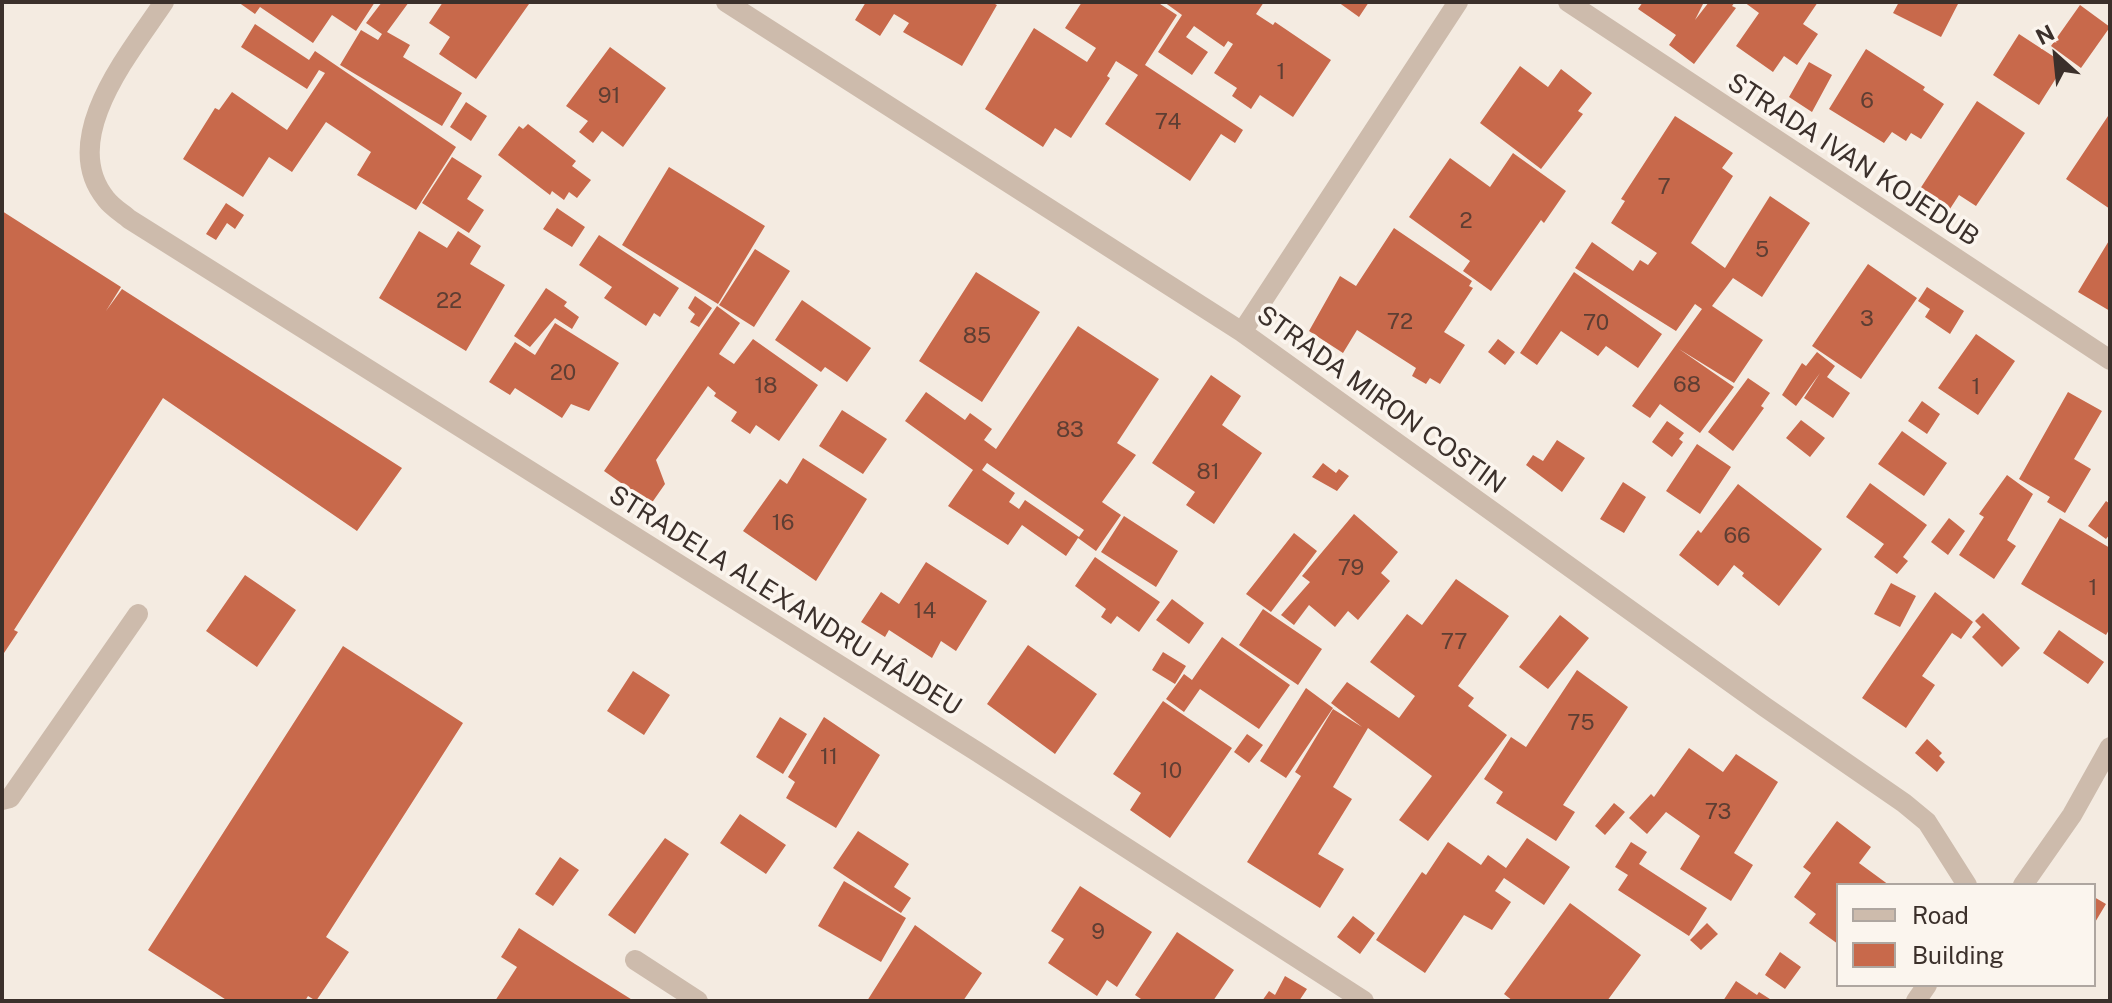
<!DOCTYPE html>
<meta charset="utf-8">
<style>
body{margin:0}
#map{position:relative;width:2112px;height:1003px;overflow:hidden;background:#f4ebe1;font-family:"Public Sans",sans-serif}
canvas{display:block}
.frame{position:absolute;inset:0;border:4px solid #3b302b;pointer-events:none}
.legend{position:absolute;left:1836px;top:883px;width:260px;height:104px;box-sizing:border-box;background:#fbf5ee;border:2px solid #aea6a0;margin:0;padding:10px 14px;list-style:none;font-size:24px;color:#3b302b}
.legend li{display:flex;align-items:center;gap:16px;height:40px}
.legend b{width:40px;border:2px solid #aea6a0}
.north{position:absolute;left:2016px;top:16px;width:80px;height:80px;-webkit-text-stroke:6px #fbf5ee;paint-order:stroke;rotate:333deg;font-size:22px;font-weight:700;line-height:32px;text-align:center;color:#3b302b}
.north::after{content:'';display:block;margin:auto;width:28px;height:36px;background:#3b302b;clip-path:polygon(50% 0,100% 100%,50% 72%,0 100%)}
</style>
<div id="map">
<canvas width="2112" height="1003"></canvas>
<div class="frame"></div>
<ul class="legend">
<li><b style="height:10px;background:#cdbbac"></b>Road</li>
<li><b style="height:22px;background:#c8694b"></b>Building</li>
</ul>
<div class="north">N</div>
</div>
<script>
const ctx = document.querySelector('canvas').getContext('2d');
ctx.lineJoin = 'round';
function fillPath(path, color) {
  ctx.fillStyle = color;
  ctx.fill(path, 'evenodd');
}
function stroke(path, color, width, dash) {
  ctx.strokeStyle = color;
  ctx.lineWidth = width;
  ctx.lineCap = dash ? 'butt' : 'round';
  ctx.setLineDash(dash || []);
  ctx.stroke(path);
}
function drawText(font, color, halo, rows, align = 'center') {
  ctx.font = font + ' "Public Sans",sans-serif';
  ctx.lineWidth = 7;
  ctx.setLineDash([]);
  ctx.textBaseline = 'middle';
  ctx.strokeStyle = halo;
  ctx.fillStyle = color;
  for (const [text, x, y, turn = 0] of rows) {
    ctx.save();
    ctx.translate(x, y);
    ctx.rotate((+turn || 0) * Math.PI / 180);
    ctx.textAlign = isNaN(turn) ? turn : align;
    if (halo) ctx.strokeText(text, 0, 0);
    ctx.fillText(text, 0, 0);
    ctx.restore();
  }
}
fillPath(new Path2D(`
 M238,2H375L356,31L332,15L313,43L260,7L255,14Z
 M382,2H409L387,32L410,45L403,57L462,93L442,126L340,65L361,30L378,40L382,34L366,23Z
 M443,2H526L529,4L476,79L439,54L450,37L429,23Z
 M866,2H991L997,5L962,66L903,32L909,23L894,14L880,36L855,20Z
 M1082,2H1157L1177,15L1145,65L1243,130L1235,143L1221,134L1190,181L1105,124L1138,75L1116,61L1107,76L1110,78L1071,138L1055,128L1043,147L985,109L1034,28L1087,62L1096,48L1065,28Z
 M1164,2H1264L1256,14L1273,25L1275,22L1331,60L1293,117L1260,95L1251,109L1232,96L1237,88L1214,73L1233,44L1228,41L1224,47L1194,26L1186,37L1208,52L1192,75L1158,52L1182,15Z
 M1338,2H1369L1359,17Z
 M1643,2H1704L1695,20L1709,2H1735L1732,6L1736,8L1694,64L1669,45L1676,35L1638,9Z
 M1744,2H1818L1803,24L1818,34L1797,65L1784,56L1773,72L1736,46L1759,13Z
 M1899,2H1959L1941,37L1893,13Z
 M2080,5L2110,27L2081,68L2051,46Z
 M255,24L309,60L315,51L456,147L416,210L357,175L371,152L326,122L292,172L269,157L243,197L183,159L215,108L219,110L232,92L287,130L325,73L319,70L307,89L241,47Z
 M2019,34L2065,64L2039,105L1993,75Z
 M610,47L666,88L623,147L602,131L593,143L579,132L588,121L566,106Z
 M1866,49L1925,87L1923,90L1944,104L1921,139L1911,133L1906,141L1892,132L1884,143L1829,109Z
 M1809,62L1832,75L1812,112L1789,97Z
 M1520,66L1548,87L1561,69L1592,93L1578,111L1583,114L1541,169L1480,123Z
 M1977,101L2025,133L1976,206L1959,195L1948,212L1918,192Z
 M466,102L487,116L471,141L450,127Z
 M2110,113V209L2066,179Z
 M1675,116L1733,153L1722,168L1733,176L1691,243L1725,268L1770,196L1810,223L1762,297L1733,278L1712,306L1763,340L1734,383L1679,349L1734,387L1700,433L1660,404L1650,418L1632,406L1702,309L1695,304L1676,331L1575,268L1592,242L1633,271L1640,260L1648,265L1657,253L1611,223L1625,201L1621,199Z
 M528,124L576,161L572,166L591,180L577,198L569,192L564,200L552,191L550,195L498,155L519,126L523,129Z
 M1513,153L1566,191L1544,223L1541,220L1491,291L1463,271L1470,261L1409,217L1450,158L1490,187Z
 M452,157L482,176L467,199L484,210L469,233L422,203Z
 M669,167L765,226L718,304L622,245Z
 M226,203L244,215L235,229L227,223L216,240L206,234Z
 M557,208L585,227L572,247L543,229Z
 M2,211L121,287L106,311L122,289L402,468L357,531L163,398L14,630L18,632L2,656Z
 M1394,228L1472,281L1469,286L1473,288L1444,332L1465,345L1440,384L1430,378L1426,384L1412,376L1416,368L1357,330L1343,353L1309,331L1340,276L1356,286Z
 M419,231L447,248L458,231L481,246L470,264L505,285L466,351L379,298Z
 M599,235L679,288L660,317L654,313L646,326L604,298L612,287L579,265Z
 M2110,239V311L2078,292Z
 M755,249L790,271L754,327L719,305Z
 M1868,264L1917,298L1861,379L1812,346Z
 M976,272L1040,312L982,402L919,361Z
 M1574,272L1662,334L1638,368L1606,346L1598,356L1561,331L1537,365L1520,353Z
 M1927,287L1964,311L1950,334L1925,317L1930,309L1918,301Z
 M546,288L567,302L564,306L579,317L572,329L555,318L530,347L514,336Z
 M695,296L712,308L699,327L690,322L695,314L688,308Z
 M802,300L871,348L847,382L825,367L821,372L775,340Z
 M717,306L740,323L719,354L734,364L753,339L818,385L779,441L756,425L750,434L731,421L737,412L714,396L716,393L708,386L656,460L665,484L651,504L604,471Z
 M555,323L619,363L589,411L571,404L562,418L515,388L510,395L489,382L515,342L535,355Z
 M1078,326L1159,379L1117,443L1136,455L1102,502L1121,515L1096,551L1078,538L1066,556L1022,525L1008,545L948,506L973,470L905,421L926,392L965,420L970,413L992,429L984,440L996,449ZM987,463L1084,530L1079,537L1025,500L1019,509L1009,502L1015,493L982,470Z
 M1976,334L2015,361L1978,415L1938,388Z
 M1498,339L1515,352L1505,365L1488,352Z
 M1817,352L1835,366L1827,377L1850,393L1833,418L1804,398L1820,373L1796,406L1782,395L1802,363L1806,366Z
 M1211,375L1241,396L1222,425L1262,453L1214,524L1186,505L1195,492L1152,463Z
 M1748,378L1770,393L1761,406L1764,408L1733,451L1708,432Z
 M2068,392L2102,411L2074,459L2091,469L2065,513L2047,502L2050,497L2019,479Z
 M1922,401L1940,414L1927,434L1908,421Z
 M842,410L887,439L863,474L819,446Z
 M1801,420L1825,438L1810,457L1786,438Z
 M1667,421L1684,433L1679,439L1683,442L1672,457L1652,442Z
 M1902,431L1947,463L1924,496L1878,464Z
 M1557,440L1585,458L1562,492L1526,465L1533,455L1543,461Z
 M1697,444L1731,467L1700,514L1666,491Z
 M803,458L867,499L816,581L743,531L780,479L787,484Z
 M1323,463L1336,473L1339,469L1349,476L1337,491L1312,477Z
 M2007,475L2033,494L2007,540L2016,546L1994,579L1959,555L1984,517L1979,514Z
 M1623,482L1646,497L1624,533L1600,519Z
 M1870,483L1927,525L1903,557L1908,561L1897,574L1874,557L1884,544L1846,517Z
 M1738,484L1822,549L1779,606L1742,576L1744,573L1734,565L1718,586L1679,555L1698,530L1701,533Z
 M2106,501L2110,504V534L2106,539L2088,526Z
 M1354,514L1398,552L1381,573L1390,581L1358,620L1348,611L1335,627L1309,605L1294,625L1281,615L1310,582L1302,576Z
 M1124,516L1178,551L1156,587L1101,552Z
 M1949,518L1965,531L1948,555L1931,542Z
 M2060,518L2110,548V628L2106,635L2021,584Z
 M1294,533L1317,551L1271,612L1246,594Z
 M1095,557L1160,602L1139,632L1117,616L1111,624L1101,617L1106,609L1075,586Z
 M926,562L987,601L956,651L941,641L932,658L889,630L885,637L861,622L881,592L899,604Z
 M245,575L296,610L257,667L206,631Z
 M1456,579L1509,616L1458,686L1474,698L1468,706L1507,735L1428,841L1399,820L1432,776L1368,728L1333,787L1352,799L1318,854L1344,869L1320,908L1247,862L1301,776L1295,772L1333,709L1362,727L1331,703L1347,682L1399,718L1415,696L1370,662L1407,614L1422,625Z
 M1891,583L1916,596L1900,627L1874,614Z
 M1935,592L1973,622L1961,639L1952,633L1922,676L1935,685L1906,728L1862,698Z
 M1172,599L1204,623L1189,644L1156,620Z
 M1263,609L1322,649L1298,685L1239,645Z
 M1983,613L2020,648L2002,667L1972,637L1981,627L1975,621Z
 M1560,615L1589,638L1548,689L1519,667Z
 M2059,630L2104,662L2088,684L2043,653Z
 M1222,637L1290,685L1259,729L1200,689L1184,712L1166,699L1184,674L1192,680Z
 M1028,645L1097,694L1055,754L987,704Z
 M343,646L463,723L326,937L349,952L316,1001L308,996L305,1001H228L148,950Z
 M1163,652L1186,666L1175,684L1152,670Z
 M1577,670L1628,707L1563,805L1575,812L1556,841L1496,803L1503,792L1484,779L1511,737L1526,747Z
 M633,671L670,695L644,735L607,711Z
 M1306,688L1333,708L1286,778L1260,761Z
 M1163,701L1232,748L1170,838L1130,810L1141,793L1113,774Z
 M780,717L807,734L783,774L756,757Z
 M824,717L880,755L836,828L786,798L795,782L788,777Z
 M1247,734L1263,745L1249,763L1234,752Z
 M1927,739L1942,753L1939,756L1945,762L1937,772L1915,753Z
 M1689,748L1723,772L1736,754L1778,782L1734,853L1753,865L1731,901L1680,869L1700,836L1666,812L1647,834L1629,818L1651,794L1654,797Z
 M1614,803L1625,812L1605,835L1595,826Z
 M740,814L786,845L766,874L720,843Z
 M1837,821L1871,847L1859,863L1889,885H1838V944L1809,923L1816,914L1794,897L1811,873L1803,867Z
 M858,831L909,864L894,887L911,898L901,913L833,868Z
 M665,838L689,854L635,934L608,915Z
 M1527,838L1570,867L1544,905L1504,878L1495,891L1511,902L1492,930L1464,915L1425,973L1376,940L1422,872L1426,875L1448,842L1481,865L1488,855L1506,868Z
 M1631,842L1647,852L1639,864L1707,908L1689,936L1618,890L1628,875L1615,867Z
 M560,857L579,870L553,906L535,894Z
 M844,881L906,918L881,962L818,926Z
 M1080,886L1152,932L1117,987L1107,980L1097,996L1048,963L1064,939L1051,931Z
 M2094,897L2106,904L2094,924Z
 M1570,903L1641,955L1607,1001H1513L1504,994Z
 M1353,916L1375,933L1360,954L1337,937Z
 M1707,923L1718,934L1701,950L1690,940Z
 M915,925L982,973L963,1001H867Z
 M519,928L575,964L634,1001H495L517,967L501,957Z
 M1177,932L1234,970L1213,1001H1144L1135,995Z
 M1780,952L1801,967L1785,989L1765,975Z
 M1285,976L1307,989L1299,1001H1262L1269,991L1275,995Z
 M1736,981L1757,995L1759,992L1773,1001H1723Z`), '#c8694b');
stroke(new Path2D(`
 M2,800L10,798L138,614`), '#cdbbac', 20);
stroke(new Path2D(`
 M164,2C130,53 57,139 106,199C112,207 122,213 129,219L976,751L1364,1001
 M726,2L1242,332L1765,707L1904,803L1927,822L1967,885
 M1568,2L2110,360
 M1242,332L1458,2
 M2023,885L2072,815L2110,747
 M635,960L698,1001
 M1916,1001L1927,985`), '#cdbbac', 20);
drawText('22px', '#5e3e33', null, [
 ["1",1281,72],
 ["91",609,96],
 ["6",1867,101],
 ["74",1168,122],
 ["7",1664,187],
 ["2",1466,221],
 ["5",1762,250],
 ["22",449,301],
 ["3",1867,319],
 ["72",1400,322],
 ["70",1596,323],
 ["85",977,336],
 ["20",563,373],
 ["68",1687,385],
 ["18",766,386],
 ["1",1976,387],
 ["83",1070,430],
 ["81",1208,472],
 ["16",783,523],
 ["66",1737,536],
 ["79",1351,568],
 ["1",2093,588],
 ["14",925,611],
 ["77",1454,642],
 ["75",1581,723],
 ["11",829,757],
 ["10",1171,771],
 ["73",1718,812],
 ["9",1098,932]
]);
drawText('26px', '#3b302b', '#fbf5ee', [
 ["STRADA IVAN KOJEDUB",1853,160,33],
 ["STRADA MIRON COSTIN",1381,400,36],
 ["STRADELA ALEXANDRU HÂJDEU",785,601,32]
]);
</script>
